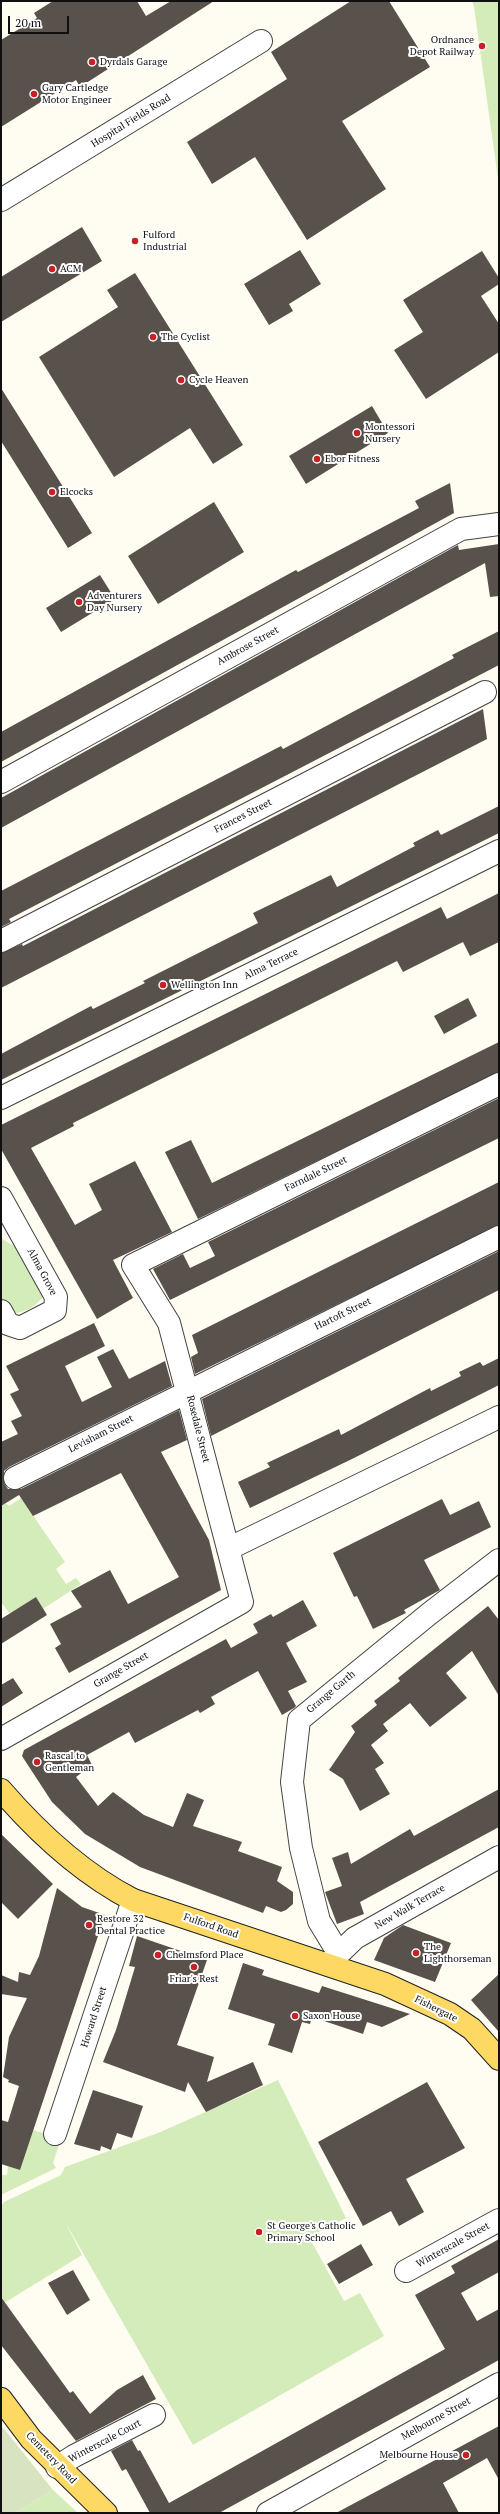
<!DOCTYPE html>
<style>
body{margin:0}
#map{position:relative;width:500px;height:2514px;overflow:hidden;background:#fffdf2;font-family:"PT Serif",serif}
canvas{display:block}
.frame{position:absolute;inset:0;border:2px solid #101010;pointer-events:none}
.scale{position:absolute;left:8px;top:16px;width:61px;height:18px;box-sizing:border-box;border:2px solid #101010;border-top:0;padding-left:5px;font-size:12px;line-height:14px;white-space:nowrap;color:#101010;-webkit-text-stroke:3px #fff;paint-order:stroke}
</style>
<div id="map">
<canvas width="500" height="2514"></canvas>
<div class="frame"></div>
<div class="scale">20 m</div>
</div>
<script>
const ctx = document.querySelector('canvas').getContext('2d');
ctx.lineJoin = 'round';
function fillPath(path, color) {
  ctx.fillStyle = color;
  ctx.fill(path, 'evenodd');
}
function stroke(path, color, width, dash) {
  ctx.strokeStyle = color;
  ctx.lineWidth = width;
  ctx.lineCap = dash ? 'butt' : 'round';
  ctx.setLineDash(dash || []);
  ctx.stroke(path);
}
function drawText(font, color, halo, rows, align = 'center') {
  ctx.font = font + ' "PT Serif",serif';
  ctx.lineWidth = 4;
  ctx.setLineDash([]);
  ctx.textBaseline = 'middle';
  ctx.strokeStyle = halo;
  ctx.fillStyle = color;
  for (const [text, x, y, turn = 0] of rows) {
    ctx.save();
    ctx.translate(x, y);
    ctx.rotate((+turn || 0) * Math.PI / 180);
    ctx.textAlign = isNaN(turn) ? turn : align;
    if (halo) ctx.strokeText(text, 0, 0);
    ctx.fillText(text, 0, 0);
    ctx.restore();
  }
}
fillPath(new Path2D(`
 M472,1H499V186L474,7Z
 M1,1238L25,1253L43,1297C36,1306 25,1313 13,1313L1,1298Z
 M21,1498L65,1562L56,1569L66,1584L76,1578L81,1584L43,1609L36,1597L10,1614L1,1602V1506L6,1503L9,1506Z
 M278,2080L346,2218L309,2237L344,2301L360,2293L384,2336L193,2445L64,2220L82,2255L1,2305V2207L4,2202L61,2175L65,2167L158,2133Z
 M18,2125L61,2139L53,2163L56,2168L1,2195V2175H7L8,2166L20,2170L24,2156Z
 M53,2490L78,2513H15Z`), '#d3ecb9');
fillPath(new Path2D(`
 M1,2425L53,2490L15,2513H1Z`), '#d8e3c1');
fillPath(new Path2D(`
 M53,1H137L146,16L171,1H214L80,87L76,80L1,127V40L37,18L34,13Z
 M351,1H389L430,67L342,121L386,189L307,240L255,157L212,184L187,142L287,79L271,52Z
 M82,227L102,261L1,322V277Z
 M300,250L321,284L289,304L293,311L269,325L244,284Z
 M482,251L499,278V284L481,296L499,324V352L426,399L394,350L423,332L403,300Z
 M135,273L243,445L213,464L190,428L114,477L39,357L118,307L107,290Z
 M1,388L92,533L68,548L1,441Z
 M372,406L388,433L306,484L289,456Z
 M450,483L454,513L1,762V732L296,570L298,572L419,508L415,501Z
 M214,502L244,552L158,604L128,556Z
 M499,544V596L490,597L485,563L1,828V798L458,545L459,550Z
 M100,575L115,599L61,632L46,608Z
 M499,631V665L9,919L11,922L1,927V891L281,746L283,749L454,658L452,655Z
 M483,709L487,739L1,988V953L22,944L23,946Z
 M499,806V833L1,1080V1054L91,1006L93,1009L145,983L143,981L258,923L253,913L331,875L337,887L415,846L413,843L438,830L441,835Z
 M499,893V942L470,956L463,942L403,972L397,961L73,1123L74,1126L31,1148L75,1225L102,1210L89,1184L135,1161L172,1232L113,1260L133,1298L97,1319L1,1149V1125L441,907L447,919Z
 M468,998L477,1016L444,1034L434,1016Z
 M499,1042V1072L198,1219L165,1152L191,1140L212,1183Z
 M499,1098V1138L170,1300L153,1269L183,1254L190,1268L215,1256L208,1242Z
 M499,1182V1225L195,1374L191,1357L198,1353L192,1335Z
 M499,1251V1290L211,1436L202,1399Z
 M94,1323L105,1346L65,1366L82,1402L112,1387L97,1357L113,1349L129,1379L165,1361L172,1386L9,1467L4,1471V1483L8,1489H21L179,1410L187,1440L161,1452L209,1540L221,1590L69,1673L55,1648L61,1644L50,1624L82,1607L71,1591L110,1570L128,1604L179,1577L121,1473L33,1516L19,1495L1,1506V1442L18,1434L11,1421L22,1416L10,1394L19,1390L6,1366Z
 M499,1358V1385L352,1459L250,1508L238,1482L270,1467L267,1463L339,1429L341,1435L430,1388L431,1391L461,1376L459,1372L480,1362L483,1366Z
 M442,1499L450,1515L479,1501L491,1527L424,1560L440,1590L404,1610L406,1613L373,1629L357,1596L354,1597L333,1553Z
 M36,1597L47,1615L1,1644V1619Z
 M303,1600L317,1626L286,1643L307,1682L288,1691L296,1706L294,1708L282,1715L258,1671L211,1697L215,1704L200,1713L198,1710L135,1743L129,1732L87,1755L92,1765L76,1777L98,1806L113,1792L144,1815L173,1827L187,1793L204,1800L193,1826L242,1842L238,1851L282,1867L277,1881L293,1892V1904L286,1910L281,1912L266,1906L263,1913L140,1867L85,1834L52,1802L22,1756L24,1750L226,1639L231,1648L258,1633L253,1624L271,1614L273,1617Z
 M488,1606L499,1620V1696L472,1651L446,1673L467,1698L430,1727L410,1703L383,1724L388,1731L371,1745L384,1763L375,1769L390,1794L360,1811L343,1779L329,1770L355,1732L351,1726L377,1705L374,1701L400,1681L398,1678Z
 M13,1678L23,1693L1,1707V1685Z
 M499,1789V1827L360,1902L364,1914L337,1924L325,1892L342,1886L332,1858L348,1852L351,1864L410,1829L414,1836Z
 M1,1834L53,1884L18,1919L1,1902Z
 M57,1888L82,1907L105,1915L20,2170L1,2164V2120L8,2122L19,2086L8,2082L9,2080L3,2077L9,2037L27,1998L1,1994V1975L18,1982L19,1972L30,1975L39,1956Z
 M403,1925L451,1943L435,1982L374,1960L384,1938Z
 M137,1936L207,1960L177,2045L214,2057L207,2082L253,2062L263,2085L206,2112L188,2082L185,2092L103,2062L116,2030L135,1967L129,1966Z
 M243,1963L264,1970L262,1975L319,1993L322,1986L410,2014L382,2027L367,2022L363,2034L312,2017L310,2024L302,2022L292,2053L268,2045L275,2024L228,2009Z
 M499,1974V2032L471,2000Z
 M427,2082L465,2148L406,2179L424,2212L399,2226L391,2211L363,2226L318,2142Z
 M93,2090L143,2106L132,2138L117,2133L111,2150L101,2146L100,2151L74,2144Z
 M499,2239V2272L461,2293L477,2321L499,2309V2360L219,2513H150L126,2469L122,2471L111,2451L132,2440L138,2451L140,2450L169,2503L445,2349L415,2295L455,2273L451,2266Z
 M361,2244L373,2265L339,2284L327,2264Z
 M73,2270L90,2300L67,2315L48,2283Z
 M1,2297L70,2393L73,2391L90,2414L117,2390L143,2375L156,2399L76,2441L1,2345Z
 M499,2426V2480L487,2458L443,2483L459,2513H336Z`), '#59514b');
const minor = new Path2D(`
 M1,200L261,41
 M1,782L461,529L499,524
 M1,941L485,692
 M1,1098L499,851
 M1,1198L56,1297L55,1310L20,1328L8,1324L1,1311
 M15,1478L499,1237
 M228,1549L499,1417
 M1,1739L242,1602L169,1323L133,1265L499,1084
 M339,1954L319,1921L301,1848L292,1782L299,1720L429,1614L499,1560
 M328,1964L355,1938L499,1857
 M55,2134L133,1900
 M406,2271L499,2220
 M57,2467L74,2456L154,2415
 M268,2513L499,2384`);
const primary = new Path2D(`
 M1,1790C39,1834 81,1873 133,1900L385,1984L450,2014L472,2029L499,2059
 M1,2399L31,2439L106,2513`);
stroke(minor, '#434343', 24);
stroke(primary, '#212121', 24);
stroke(minor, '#fff', 22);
stroke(primary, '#fdd964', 22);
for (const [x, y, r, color] of [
 [482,46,4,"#c62127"],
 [92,62,4,"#c62127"],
 [34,94,4,"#c62127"],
 [135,241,4,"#c62127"],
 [52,269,4,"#c62127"],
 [153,337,4,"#c62127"],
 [181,380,4,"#c62127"],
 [357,433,4,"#c62127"],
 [317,459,4,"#c62127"],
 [52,492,4,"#c62127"],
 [79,602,4,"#c62127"],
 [163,985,4,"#c62127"],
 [37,1762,4,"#c62127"],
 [89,1925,4,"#c62127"],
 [416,1953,4,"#c62127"],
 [158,1955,4,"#c62127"],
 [194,1967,4,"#c62127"],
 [295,2016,4,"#c62127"],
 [259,2232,4,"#c62127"],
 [466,2455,4,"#c62127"]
]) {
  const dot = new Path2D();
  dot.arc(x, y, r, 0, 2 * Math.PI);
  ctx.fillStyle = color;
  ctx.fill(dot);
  stroke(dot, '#fff', 1.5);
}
drawText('10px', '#101010', '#fff', [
 ["Ordnance",474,40,"right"],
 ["Depot Railway",474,52,"right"],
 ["Dyrdals Garage",100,62],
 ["Gary Cartledge",42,88],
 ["Motor Engineer",42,100],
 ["Fulford",143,235],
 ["Industrial",143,247],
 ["ACM",60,269],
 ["The Cyclist",161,337],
 ["Cycle Heaven",189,380],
 ["Montessori",365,427],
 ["Nursery",365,439],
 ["Ebor Fitness",325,459],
 ["Elcocks",60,492],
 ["Adventurers",87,596],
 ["Day Nursery",87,608],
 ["Wellington Inn",171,985],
 ["Rascal to",45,1756],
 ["Gentleman",45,1768],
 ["Restore 32",97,1919],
 ["Dental Practice",97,1931],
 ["The",424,1947],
 ["Lighthorseman",424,1959],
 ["Chelmsford Place",166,1955],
 ["Friar's Rest",194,1979,"center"],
 ["Saxon House",303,2016],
 ["St George's Catholic",267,2226],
 ["Primary School",267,2238],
 ["Melbourne House",458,2455,"right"]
], 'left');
drawText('10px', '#101010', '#fff', [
 ["Hospital Fields Road",131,121,-32],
 ["Ambrose Street",248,646,-29],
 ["Frances Street",243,816,-27],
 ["Alma Terrace",271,964,-26],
 ["Farndale Street",316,1174,-26],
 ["Alma Grove",42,1272,62],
 ["Hartoft Street",343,1314,-26],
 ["Rosedale Street",198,1429,76],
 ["Levisham Street",101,1434,-27],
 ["Grange Street",121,1670,-30],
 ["Grange Garth",331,1692,-40],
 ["New Walk Terrace",410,1907,-30],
 ["Fulford Road",211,1926,19],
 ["Fishergate",436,2009,27],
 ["Howard Street",94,2017,-72],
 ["Winterscale Street",453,2245,-29],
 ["Melbourne Street",436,2419,-29],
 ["Winterscale Court",105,2441,-28],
 ["Cemetery Road",51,2458,46]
]);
</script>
